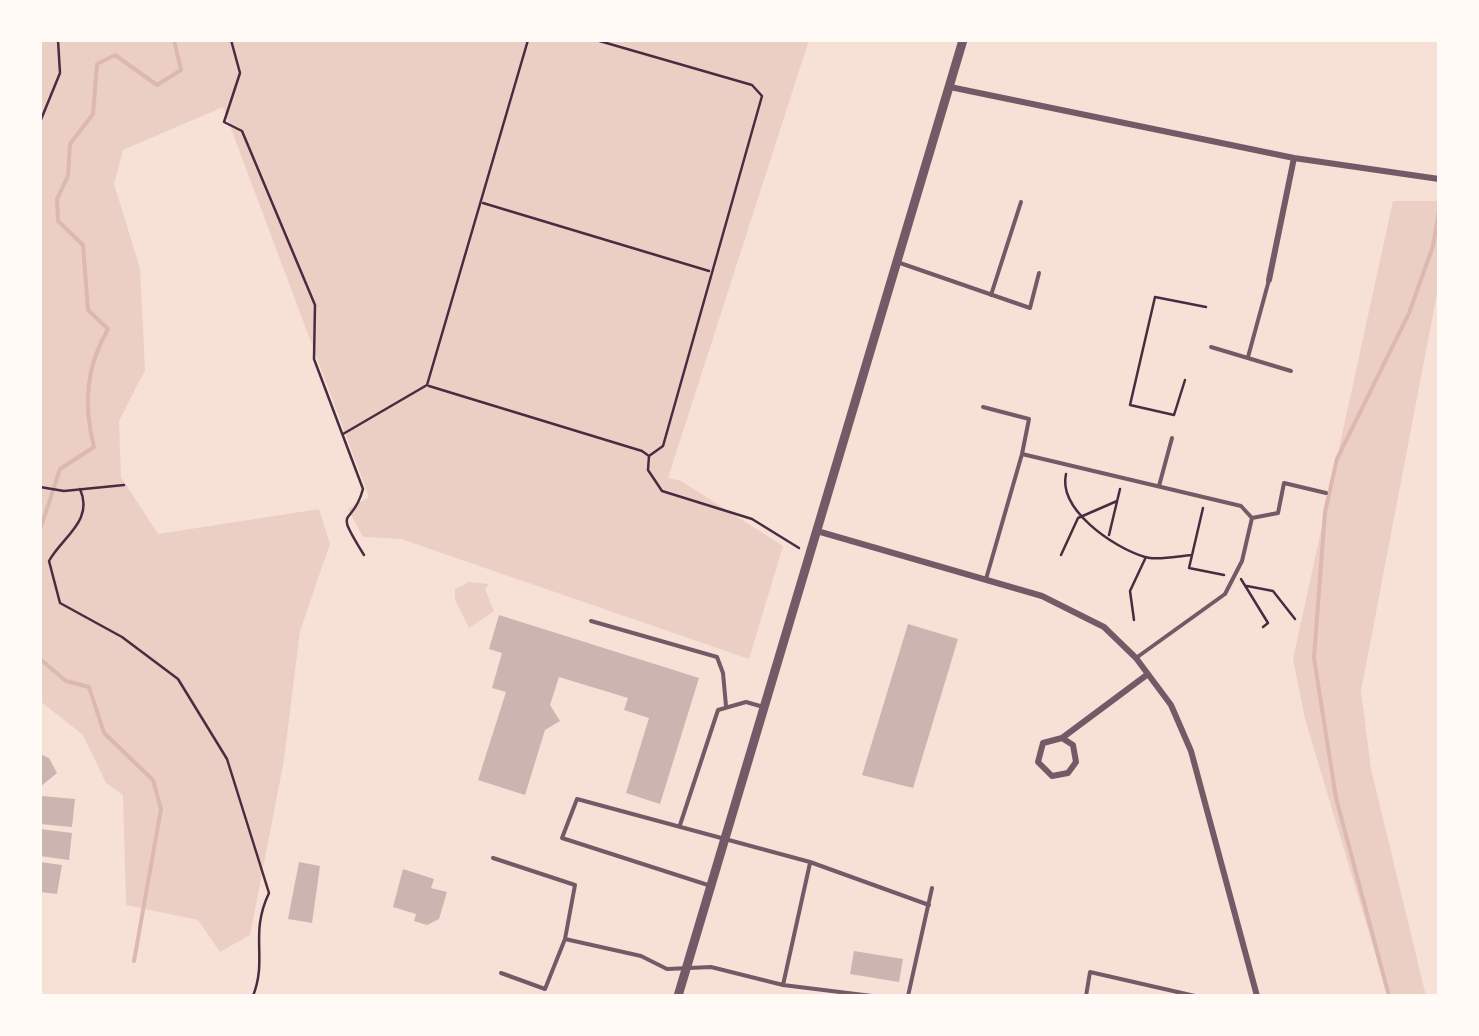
<!DOCTYPE html>
<style>
body{margin:0}
#map{position:relative;width:1479px;height:1036px;overflow:hidden;background:#f7e1d7;font-family:Georgia,serif}
canvas{display:block}
.frame{position:absolute;inset:0;border:42px solid #fffaf5;pointer-events:none}
</style>
<div id="map">
<canvas width="1479" height="1036"></canvas>
<div class="frame"></div>
</div>
<script>
const ctx = document.querySelector('canvas').getContext('2d');
ctx.lineJoin = 'round';
function fillPath(path, color) {
  ctx.fillStyle = color;
  ctx.fill(path, 'evenodd');
}
function stroke(path, color, width, dash) {
  ctx.strokeStyle = color;
  ctx.lineWidth = width;
  ctx.lineCap = dash ? 'butt' : 'round';
  ctx.setLineDash(dash || []);
  ctx.stroke(path);
}
fillPath(new Path2D(`
 M40,40H809L668,478L681,481L783,546L749,659L401,539L363,537L348,509L369,497L223,107L123,150L114,184L140,268L145,370L119,421L121,477L158,534L319,509L330,544L300,631L284,760L250,935L220,952L198,920L126,905L123,795L106,783L83,735L40,701Z
 M1393,201H1439V283L1361,691L1371,769L1426,996H1388L1305,719L1293,659Z
 M469,582L489,584L485,589L494,611L469,628L455,600V589Z`), '#ebcfc5');
stroke(new Path2D(`
 M40,530L60,469L94,447C83,404 86,367 108,329L88,310L83,245L58,221L57,199L68,176L70,144L93,114L97,64L115,55L157,85L181,70L174,40
 M40,659L66,681L89,687L104,733L153,780L161,809L134,961
 M1389,996L1336,798L1314,658L1325,512L1337,459L1409,313L1433,246L1439,210`), '#dcb8b0', 4);
fillPath(new Path2D(`
 M499,615L699,678L660,804L626,793L649,718L624,710L628,698L559,677L550,705L560,721L545,730L525,795L478,780L506,692L492,688L502,653L489,649Z
 M908,624L958,639L913,788L862,775Z
 M40,754L49,758L57,773L40,787Z
 M42,796L75,799L72,827L40,824Z
 M40,829L72,833L69,860L40,856Z
 M40,862L62,865L57,894L40,892Z
 M299,862L320,866L312,923L288,919Z
 M403,869L434,879L431,888L447,892L439,919L427,925L414,921L416,914L393,907Z
 M854,951L903,959L899,982L850,974Z`), '#ccb4b1');
stroke(new Path2D(`
 M231,40L240,73L224,122L242,131L315,305L314,359L363,489C352,530 332,503 364,555
 M596,40L752,85L762,96L663,446L649,456
 M40,122L60,73L58,40
 M483,203L709,271
 M1185,380L1174,415L1130,405L1155,297L1206,307
 M429,386L642,451L649,456L648,470L662,491L752,519L799,548
 M343,434L427,385L528,40
 M1066,474C1058,509 1112,547 1145,557C1157,561 1178,556 1192,555
 M40,487L64,491L124,485
 M80,489C94,521 63,536 49,561L60,603L122,637L178,679L227,759L269,893C249,935 268,958 253,996
 M1203,508L1189,568L1224,575
 M1109,535L1120,489
 M1061,555L1078,518L1117,501
 M1241,579L1268,623L1263,627
 M1247,586L1273,591L1295,619
 M1134,620L1130,591L1145,559`), '#4a2c40', 2.5);
stroke(new Path2D(`
 M900,263L1030,308L1039,273
 M991,295L1021,202
 M1211,347L1291,371
 M1248,357L1269,280
 M983,407L1029,419L1022,454
 M1159,486L1172,438
 M1252,518L1278,513L1284,483L1326,493
 M986,579L1022,454L1241,506L1252,518L1242,561L1225,594L1136,658
 M591,621L717,657L723,673L726,706
 M680,825L718,710L746,702L760,706
 M493,858L575,885L565,939L545,989L501,973
 M711,886L562,838L577,799L810,862L929,905
 M565,939L641,956L667,969L711,967L783,985L872,996
 M783,985L810,863
 M908,996L932,888
 M1086,996L1090,972L1195,996`), '#755966', 4);
stroke(new Path2D(`
 M950,87L1294,158L1439,179
 M1269,280L1294,158
 M817,531L1042,596L1104,627L1136,658L1171,705L1191,751L1257,996
 M1062,738L1073,745L1076,762L1068,773L1052,776L1038,762L1043,743L1062,738L1148,674`), '#755966', 6);
stroke(new Path2D(`
 M678,996L963,40`), '#755966', 9);
</script>
